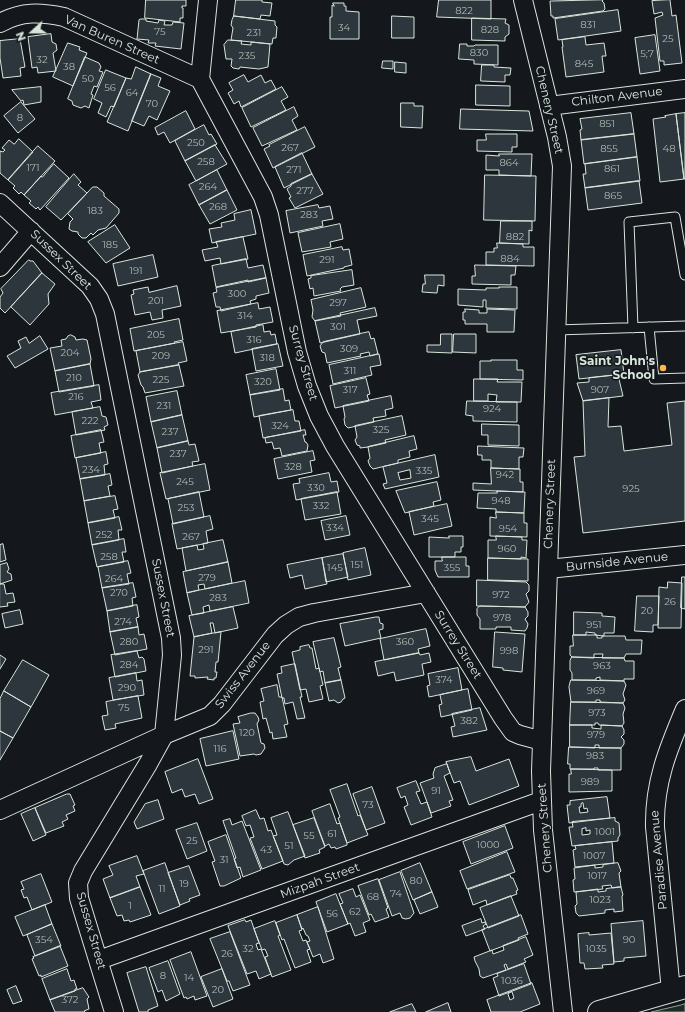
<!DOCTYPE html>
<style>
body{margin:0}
#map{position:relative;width:685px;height:1012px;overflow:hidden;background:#14181c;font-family:Montserrat,sans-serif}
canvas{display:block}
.north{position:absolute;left:12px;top:12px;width:40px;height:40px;-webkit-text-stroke:3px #14181c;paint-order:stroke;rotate:249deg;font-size:11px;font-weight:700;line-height:16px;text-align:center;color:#d8e6dc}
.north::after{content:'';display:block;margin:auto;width:14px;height:18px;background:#d8e6dc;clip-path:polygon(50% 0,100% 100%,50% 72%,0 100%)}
</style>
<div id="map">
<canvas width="685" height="1012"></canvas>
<div class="north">N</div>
</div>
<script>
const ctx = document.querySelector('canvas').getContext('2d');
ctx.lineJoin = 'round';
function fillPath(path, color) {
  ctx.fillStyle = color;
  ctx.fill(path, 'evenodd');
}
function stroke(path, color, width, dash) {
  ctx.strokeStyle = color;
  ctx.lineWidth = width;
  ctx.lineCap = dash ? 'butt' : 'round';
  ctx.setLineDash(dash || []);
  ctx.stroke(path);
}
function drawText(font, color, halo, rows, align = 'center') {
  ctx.font = font + ' Montserrat,sans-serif';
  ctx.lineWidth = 3;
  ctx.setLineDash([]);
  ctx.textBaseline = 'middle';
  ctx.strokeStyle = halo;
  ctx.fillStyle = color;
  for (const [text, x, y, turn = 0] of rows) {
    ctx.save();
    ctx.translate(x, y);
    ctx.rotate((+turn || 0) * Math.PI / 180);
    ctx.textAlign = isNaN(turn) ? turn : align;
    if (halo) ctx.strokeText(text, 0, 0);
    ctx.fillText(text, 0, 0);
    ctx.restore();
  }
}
const green = new Path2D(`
 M685,1004V1012H651L681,1005Z`);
fillPath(green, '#1a2d24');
stroke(green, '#939e99', 1);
const building = new Path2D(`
 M146,0H186V6H182V8H183V18H180V22L145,18Z
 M236,0H262V2L272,3L270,16L261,15L260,19L234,16Z
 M439,0H491V19L437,17Z
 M603,0L602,1L604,3L605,9L603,11L553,18V16H551L550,1H551Z
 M670,0L672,16L676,15L682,63L664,65V61H660L655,18L663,15L662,12L654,14L652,1Z
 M333,3H344V6H346V11L359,12V39H330V17H332V5L334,6Z
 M618,10L621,31L558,40L555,19Z
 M234,16L275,21V25L277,27L276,38H273L272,44L231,40L233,28L231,25L232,20Z
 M392,16L414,17V38H392Z
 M472,18L506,19L505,23L509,25V34L505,37V41L472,40Z
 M141,19H146V21L158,23L159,20L165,21L164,25H172L173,22L184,23L181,49L155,46L156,43H148L149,40L137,39L139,20Z
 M51,34L52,42L56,44L57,50L53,53L56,71L38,73L37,67L32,68L28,37Z
 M655,35L660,71L640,74L635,38Z
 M585,37L586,45L604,43L606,56H602L604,72L566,77L562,47H563L562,40Z
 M20,39L25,67L20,68L21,76L3,78L0,58V41Z
 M228,40L242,41L241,44L251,45V42L270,44L268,67L259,69L240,67L239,69L233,68L231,66L232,59H226L224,45Z
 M68,43L80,47L79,50L87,53L73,86L53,77Z
 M460,44H467V46H474L475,45H498V65L474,64V60L459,59Z
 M85,57L99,63L101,67L99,71L103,72L97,87L94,86L91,94L93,95L89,108L85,106L81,108L73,105L72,101L68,99Z
 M383,61H393V69L382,68Z
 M395,62L406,63V73L395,72Z
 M482,65H494V67L511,68L510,75H505V82L481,81Z
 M136,67L151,74L128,131L107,122L126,78L131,79Z
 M106,70L126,78L114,107L111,106L106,117L98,113L102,103L94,99Z
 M151,74L161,78L158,86L170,91L157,120L149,116L144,126L132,121Z
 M244,75L248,82L261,75L265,83L271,80L276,89L241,107L239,101L234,104L228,93L233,90L229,83Z
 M476,85L510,86V106L476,105Z
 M41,87V102L24,105L23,100L21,101L12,90Z
 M282,87L288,97L281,101L286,110L251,127L242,108Z
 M21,102L35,119L18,133L4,116Z
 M401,103H414V106H423L422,128L401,127Z
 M294,107L298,116L292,120L297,130L262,146L253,128Z
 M461,109L529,111L533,131L460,129Z
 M186,111L195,129L170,143L164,132L158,135L155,128Z
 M631,113L634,134L581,140L580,130L582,129L580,119Z
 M685,113V179H684L676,114Z
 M676,114L684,179L660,182L653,119L666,117L665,116Z
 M204,125L209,135L211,134L217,144L185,161L175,141Z
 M305,127L315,147L273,168L264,149L270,146L269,145Z
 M486,134H517V147H512V152L477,151V140H486Z
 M634,134L637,157L584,164L581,140Z
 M19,139L33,152L8,180L0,173V151L3,152L5,150L2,148L9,140L14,144Z
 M215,145L227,164L196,181L185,161Z
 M38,146L55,161L24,195L21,192L19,194L13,188L15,186L8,180Z
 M302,153L312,174L284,188L275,167Z
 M499,154H532L531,176L499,175V170H486V155L499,156Z
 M637,157L640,181L585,188L583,174H586L585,164Z
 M54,164L69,178L40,210L38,207L36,209L29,203L31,201L24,195L41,176L42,177Z
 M217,170L227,190L199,205L189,185Z
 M74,174L81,182L78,185L87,193L61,220L46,207Z
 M312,174L323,194L295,208L289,198L291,197L287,189L291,186V184Z
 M485,175L536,176L535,221L484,220Z
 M639,181L642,203L588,210L585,188Z
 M93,187H97L104,193V196L119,209V213L106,228L98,230L93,235L91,233L86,238H82L78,234V232L72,231L69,229L70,222L73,219L68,214Z
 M227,190L237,210L210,224L199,205Z
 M318,205L319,208L330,206L333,219L322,221L323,226L290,233L286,211Z
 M251,210L256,234L212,243L209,229L222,227L221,223L235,220L234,214Z
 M501,221H532V231L529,230V244L500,243Z
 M340,224L343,239L330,242L331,247L302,252L298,233Z
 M115,225L130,248L106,263L88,242Z
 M243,237L248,259L221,264L220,258L205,261L202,250L218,247L216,242Z
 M497,243L523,244V247H534V266L486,265V252H494V248H497Z
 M342,247L343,250L349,249L352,265L344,267V268L307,276L303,255Z
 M153,255L158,277L118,286L113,264Z
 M246,259L248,268L263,265L266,278L248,282V280L216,287L212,266Z
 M29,260L30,261H33L42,273L5,313L0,308V297L3,293L1,289Z
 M475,265L516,266L515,275H511V285L472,284V276H475Z
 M352,270L354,285L342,287L340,289L341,291L314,296L313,288L310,289L308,279L311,278V276Z
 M42,273L55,284L48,294L49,304L30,325L11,307Z
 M425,275H444V286L438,285L437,293L422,292L423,284H425Z
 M266,278L269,293L256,296V299L250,301L251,304L221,311L220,307H216L213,293L217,292L216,288Z
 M177,286L181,306L162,310L163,318L152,320L150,312L135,315L131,295L134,294L133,290L148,287L149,292Z
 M499,287H517V309L486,308V300H483V307L458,305V289L486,290V288H499Z
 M361,288L366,307L340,313L341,316L315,321L312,317L313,310L311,300Z
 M258,303L259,309L270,307L273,322L256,325V327L221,333L217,311Z
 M375,308L377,316L357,320L360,334L320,343L315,321Z
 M465,309L479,310V313H487V309L515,310L514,332H487V324H465V320H463V312H465Z
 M179,319L183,340L174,342L175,343L134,351L130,329Z
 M263,325L264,332L270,331L271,335L275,334L277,344L235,353L231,332Z
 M369,332L371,339L374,338L378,354L370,356L369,352L360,354L361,356L327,363L325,353L322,352L320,346L323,342Z
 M441,334H452V353L427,352V345H440Z
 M454,334H476V353L453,352Z
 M71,335L75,337L76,340L83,339L87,340L91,359L90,364L55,371L50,348L62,346L61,340L66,339L68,336Z
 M40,336L48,349L15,368L7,356L21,348L18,341L26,337L29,343Z
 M183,342L187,361L178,363L179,365L140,372L136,351Z
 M278,344L283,366L256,371L252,349Z
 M621,350L624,374L579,379L576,355Z
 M378,354H379L381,365L370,367L372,375L333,384L329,365Z
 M491,360H517V370H523V380L480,379V361H491Z
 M90,364L94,386L59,392L55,371Z
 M179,365L184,386L145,393L143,387L141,385L138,375L140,372Z
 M276,369L280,390L250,395L246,375Z
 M618,375L623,396L583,401L577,383L589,382V378Z
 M366,378L370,394L367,395L369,401L335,408L330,386Z
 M474,379H498L497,382H522L521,402H496L497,395L488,394V401H474Z
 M99,385L101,400L91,402L93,408L55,415L51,393Z
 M283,389L285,401L289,400L291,410L254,417L250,395Z
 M177,391L182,415L151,422L146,397Z
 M391,396L393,408L385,410L386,416L373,418L374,422L348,428L345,425L344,419L345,417L343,406Z
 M609,398L608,427L621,426L624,451L672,445L667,403L685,401V521L583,533L574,457L585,456L583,401Z
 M467,401L517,402V422L473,421V416L466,415Z
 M100,407L102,416L106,417L108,425L104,427L105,430L76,435L72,412Z
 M293,410L295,421H299L301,431L263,438L259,416Z
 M182,415L188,441L157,448L151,422Z
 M402,416L406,435L385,440L386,443L368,447L360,448V446L357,445L355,440L357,437L355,426Z
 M482,424L519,425V446L488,445V435H482Z
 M101,430L104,442L99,443L101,453L75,458L71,436Z
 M305,430L306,435H303L305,442H306L308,445L307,451L282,456L280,448L274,449L272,442L266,443L265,438Z
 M414,436L417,449L409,451L410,457L398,460V463L373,469L370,466L368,461L370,458L368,447Z
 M188,441L189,445L195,444L199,461L192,462L193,466L162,473L157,448Z
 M478,446L524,448L523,457H519V469L491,468V460H482V455H478Z
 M313,451L315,460L310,461L312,472L278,479L274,459Z
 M106,452L108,464L104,465L105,475L80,479L76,458Z
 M435,455L439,477L385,489L383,484L387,483L383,467ZM410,470L411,478L400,480L398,473Z
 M205,464L210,490L166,499L160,473Z
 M491,468L520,469V482H523V492L473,490V483L491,484Z
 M329,473L331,482L337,481L339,492L296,500L293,484L300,483L299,479Z
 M110,474L112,485L108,486L110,496L84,501L80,479Z
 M437,482L441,500L433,502L434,506L405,513L396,491Z
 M497,491L525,492L524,513L496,512V509L477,508L478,493H497Z
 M199,492L204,517L173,524L168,499Z
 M337,492L341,514L305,520L301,499Z
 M115,496L118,509L113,510L115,518L88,523L84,501Z
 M447,504L452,526L414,535L409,512Z
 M496,512L524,513V523H527V537L490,536V517L496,518Z
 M210,516L213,529L206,531L208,543L177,549L172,524Z
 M346,516L350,535L325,540L321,521Z
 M119,517L122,530H118L119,540L92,545L88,523Z
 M449,536H463V547H461V552H455V557H429V537L449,538Z
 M496,536L522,537V540H527L526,558L521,557V559L488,558V540H496Z
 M124,539L126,552H122L124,562L97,567L92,545Z
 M223,540L228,562L186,571L182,548L197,545L198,550L204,549L203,544Z
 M3,544L6,560L0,562V545Z
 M365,548L371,575L348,580L343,553Z
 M343,554L348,577L326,582L322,558Z
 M442,557H466V566H469V577H438L435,570V561H442Z
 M322,558L327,584L305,589L302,575L290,578L287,565Z
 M488,558L528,559V581L488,580Z
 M128,561L131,573L127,574L129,584L102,588L98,567Z
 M228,562L232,583L205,589L204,584L198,585L199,590L187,593L183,572Z
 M7,563L9,569L7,572L11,574L12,580L0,584V565Z
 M682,577H685V609L681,608Z
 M477,580L526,582L529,585V591L526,594L529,602L525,607L477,606Z
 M245,581L249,603L210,611L209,605L203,607L204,613L192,615L187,593Z
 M668,582L682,583L681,628H658L659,587L667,588Z
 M133,583L136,597L132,598L133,606L107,611L102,588Z
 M0,584H4L6,594L13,593L15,602L7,603L8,606L0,607Z
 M637,596H659L658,625H653V632L635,631Z
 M137,605L139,617L136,618L138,627L110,632L107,611Z
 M480,606L525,607L528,612V616L525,619L528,624L527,628L525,631L511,630V627H496V629H480V619L477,615V609Z
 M233,607L238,628L215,633L213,623H210L212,633L194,637L189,616Z
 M20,610L23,624L5,628L2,614Z
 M574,612L602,613V616L615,617L614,633H604V636L595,635V633L586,632V635H574Z
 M376,617H379L380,623L383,624V629L379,630L381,638L345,646L340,624Z
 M138,627L139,635L144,634L147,649L115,655L110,632Z
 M426,629L430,646L418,649L419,653L384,660L380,639Z
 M221,632L218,662H216L215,672H217L216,678H214V680L207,679L208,677L195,678V676H190L194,637Z
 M495,632L525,634L522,672L503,670V668L493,667Z
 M573,635H597V638H602V636H625L626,640H642L641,654H626L624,658H602L603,654H594V658L572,657L570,655V646H573Z
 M334,638L341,667L338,668L341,680L325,683L323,671L320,672L313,642Z
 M309,645L310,648H312L316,669L319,668L320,672L323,685L320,686L323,699L309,702L306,689L300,690L292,652L300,650V647Z
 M137,651L139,658L142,657L144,659L146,671L115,677L111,655Z
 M419,653L420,655L429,653L431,662L422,664L424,675L396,681L394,672L378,676L375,662Z
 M0,655L6,659L0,669Z
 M572,657L624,658L625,661H634V679H624V681L600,680V677L596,678V680H572V673L570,670V661Z
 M23,660L49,675L31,707L4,691Z
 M295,664L302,697H300L305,718L297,719L293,702L285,704L284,698H282L277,674L282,673L281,667Z
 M458,668L462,690L429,697L427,686L430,685L428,674Z
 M136,673L137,681L142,680L144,695L113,700L109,678Z
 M341,680L345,698L343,699L341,702L338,703L334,700L329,701L325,683Z
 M571,680L624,681L626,685L623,694L625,700L623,703L600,702V700H596V702H571L569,687Z
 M277,685L279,697H282L288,724L284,725L287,737L273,739L272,732L270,733L269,729L266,718L263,719L260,702L264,701L261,689Z
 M468,689L472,710L441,717L439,705L442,704L440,695Z
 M4,691L31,707L13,738L0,731V699Z
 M138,696L142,718L115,724L116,728L105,730L102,716L108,715L106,702Z
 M571,702L623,703L625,708L623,714L624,723L622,726L599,725L598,723H595V725H570Z
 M480,708L487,730L453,737L451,727L455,726L452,714Z
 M251,713H255L258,717L259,720L257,724L261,743L264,744L265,748L261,754L256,755L254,754L240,756L233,724L240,723L238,717Z
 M570,725H592V728L601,729V725L622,726L624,730V734L621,737L624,740V744L621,748H599V745H595V748L570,747Z
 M0,731L13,738L0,760Z
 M233,731L239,759L206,766L200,739Z
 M569,747L621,748V770H598V768H594V769H570V764H568Z
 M471,757L476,771L509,759L519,786L469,805L460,781L454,783L446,762Z
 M198,759L213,799L199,804L195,794L185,797L182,789L172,793L165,772Z
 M447,764L450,773L444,776L453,800L449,801L451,806L431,813L420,783L434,778L433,774L435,768Z
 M571,769L612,770V791L569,792V774H571Z
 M416,781L420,791L416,792L421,804L427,802L432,817L411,825L404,807L408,805L405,796L401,798L397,788Z
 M347,784L358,816L360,815L368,835L347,843L338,818L340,817L330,790Z
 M372,787L385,823L366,830L353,794Z
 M67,794H70L75,805L73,806L75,811L66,815L68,819L62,822L64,826L46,833L35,808Z
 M607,797L610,818L569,823L567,805H570V801ZM583,803L584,809L587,808L588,812L580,813L579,807H581V804Z
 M158,800L164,819L137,829L134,822L145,804Z
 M330,804L337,824L340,823L347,843V845L336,849L335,847L331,848L329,844L325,846L312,811Z
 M35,808L46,835L33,841L21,814Z
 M256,810L260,819L264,818L268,831L271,830L283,861L262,869L250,838L254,837L250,825L246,826L242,816Z
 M288,812L305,856L294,860L288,865L284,864L273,836L277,835L271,818Z
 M314,818L325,847L319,850L320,853L305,858L293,825Z
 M615,818V821L619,823L620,835L618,838V841L572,846L569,827H573L572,822ZM586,828V831L590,830V834L582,835V829Z
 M230,819L232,825L242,821L261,870L243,877L240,867L237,868L234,859L236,858L223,821Z
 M197,823L207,851L187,859L176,830Z
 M505,826L513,848L471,864L463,842Z
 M226,835L241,878L224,886H220L212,862L215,861L208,842Z
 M612,842L614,863L575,867L573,850L576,849L575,846Z
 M507,852L515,872L467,889L460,871Z
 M137,856L144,874L136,876L140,887L110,898L103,879L113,875L109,866Z
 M165,863L180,906L159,914L143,871Z
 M420,863L432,892L413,900L401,871Z
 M618,863L621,871L619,873L621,887L612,888L611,885L602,886L603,889L574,892L573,880L575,879L574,868L595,865V868L603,867V865Z
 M189,866L200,895L189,899L190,901L180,905L168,873Z
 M400,872L414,913L410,918L406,919L402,918L400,913L392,916L379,880Z
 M41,874L52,902L32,910L27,897L24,898L21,890L24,889L21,882Z
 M510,875L511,878H513L518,890L516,891L517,894L487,905L486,900L473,905L468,890Z
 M378,879L388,908L386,909L389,917L375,922L371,914L369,915L358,886Z
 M140,887L151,915L130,922L129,920L124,921L122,915L117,916L110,898Z
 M621,887L623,895L622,896L623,911L614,912V909L605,910V913L579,916L576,913L575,906L577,904L576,892L598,889V892L606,891V889Z
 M353,889L356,897L360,895L370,920L363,923L366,932L355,936L350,923L348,924L340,904L343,903L339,894Z
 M432,892L438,907L420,914L414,900Z
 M336,894L348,924L327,932L316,902Z
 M511,896L519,916L488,928L480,908Z
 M45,905L52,924L23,936L15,917Z
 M318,907L334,959L323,963L320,954L313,957L307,942L310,941L308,936L306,935L303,928L302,929L297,915Z
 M297,915L302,930L299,931L303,941L306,940L310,949L307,950L311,962L295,968L284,939L282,940L276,923Z
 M521,915L528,934L518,938L519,940L490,951L482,930Z
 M481,919L482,923L485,922L486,924L483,926L485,929L466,936L462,926Z
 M245,920L246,922L251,920L259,943L256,944L258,950L261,949L271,974L259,979L256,971L247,974L228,926Z
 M275,921L280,935L278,936L291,970L272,977L265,957L268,956L265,949L262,950L254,929Z
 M643,921L646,956L624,958V961L614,962L611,924Z
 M52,924L61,946L35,956L27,935Z
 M230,932L250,985L233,991L229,981H227L210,939Z
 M589,933V935L611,933L614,964L602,965L603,968L585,969L584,963H580L578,934Z
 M526,937L533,955L524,959L526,962L508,969L506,964L504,965L506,970L483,978L480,976L479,969L475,961L474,957L492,950L493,954L504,950L503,946Z
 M60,946L68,966L41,977V975L39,976L32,959L34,958L33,957Z
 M191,952L207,996L195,1000L194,996L187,999L186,997L184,998L170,960Z
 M168,961L180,994L166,1001L162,990L158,992L149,968Z
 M524,964L531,984L499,996L493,978L498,976L497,974Z
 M146,967L158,1006L148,1010V1012H139L127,973Z
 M67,969L71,981L74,980L77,989H75V991L50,1000L42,979Z
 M222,969L233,999L213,1007L201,977Z
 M532,983L540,1004L520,1012H491L487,1000ZM512,992L514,998L510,1000L508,994Z
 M16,986L22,1001L13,1004L7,990Z
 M83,988L89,997L87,999L89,1009L84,1011L85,1012H55L50,1000Z
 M448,1003L451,1012H426Z
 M412,1004L416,1012H390Z`);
fillPath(building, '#2c363c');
stroke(building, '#d8e6dc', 1);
const lane = new Path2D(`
 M649,327L654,379L685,378
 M633,328L629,222L675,217L685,275
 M556,330L685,326`);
const street = new Path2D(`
 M208,0L200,79L263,197L269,215L297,352L307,386L319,416L335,446L503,718L513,732L520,735L542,741
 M523,0L557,137L562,166L541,771L543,830L563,1012
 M0,23C22,11 40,12 64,17L200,79
 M549,106L685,89
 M0,203L90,286L99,299L105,314L171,638L172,655L164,735L148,764L83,871L78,883L79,898L114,1012
 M0,267L31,231
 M548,569L685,555
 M0,810L164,735L210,716L222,704L275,635L286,625L299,617L314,613L426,593
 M99,960L541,801
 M671,991L655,827C654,783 668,749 685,709`);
const secondary = new Path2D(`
 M599,1012L685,987`);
stroke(lane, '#d8e6dc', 11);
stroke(street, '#d8e6dc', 20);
stroke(secondary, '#d8e6dc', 24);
stroke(lane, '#14181c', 9);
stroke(street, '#14181c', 18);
stroke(secondary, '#14181c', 22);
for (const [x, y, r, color] of [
 [663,368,4,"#ffb74d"]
]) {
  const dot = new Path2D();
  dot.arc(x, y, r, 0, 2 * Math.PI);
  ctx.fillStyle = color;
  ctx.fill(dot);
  stroke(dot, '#14181c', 1.5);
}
drawText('10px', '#adbab4', null, [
 ["822",464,11],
 ["831",588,25],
 ["34",344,28],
 ["828",490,30],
 ["75",160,32],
 ["231",254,33],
 ["25",668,39],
 ["830",479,53],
 ["5;7",647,54],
 ["235",247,56],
 ["32",42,60],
 ["845",584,64],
 ["38",69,67],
 ["50",88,79],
 ["56",110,88],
 ["64",132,93],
 ["70",152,104],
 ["8",20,118],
 ["851",607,124],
 ["250",196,143],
 ["267",290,148],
 ["855",609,149],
 ["48",669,149],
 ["258",206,162],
 ["864",509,163],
 ["171",33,168],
 ["861",612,169],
 ["271",294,170],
 ["264",208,187],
 ["277",305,191],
 ["865",613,196],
 ["268",218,207],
 ["183",95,211],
 ["283",309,215],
 ["882",515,237],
 ["185",110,245],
 ["884",510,259],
 ["291",327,260],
 ["191",136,271],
 ["300",237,294],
 ["201",156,301],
 ["297",338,303],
 ["314",245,316],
 ["301",338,327],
 ["205",156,335],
 ["316",254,340],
 ["309",349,349],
 ["204",70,353],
 ["209",161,356],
 ["318",267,358],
 ["311",350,371],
 ["210",74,378],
 ["225",161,380],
 ["320",263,382],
 ["317",350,390],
 ["907",600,390],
 ["216",76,397],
 ["231",164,406],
 ["924",492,409],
 ["222",90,421],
 ["324",280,426],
 ["325",381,430],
 ["237",170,432],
 ["237",178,454],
 ["328",293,467],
 ["234",91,470],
 ["335",424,471],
 ["942",505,475],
 ["245",185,482],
 ["330",316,488],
 ["925",631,489],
 ["948",501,501],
 ["332",321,506],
 ["253",186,508],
 ["345",430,519],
 ["334",335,528],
 ["954",508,529],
 ["252",104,535],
 ["267",191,537],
 ["960",507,549],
 ["258",109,557],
 ["151",357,565],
 ["145",335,568],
 ["355",452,568],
 ["279",207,578],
 ["264",114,579],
 ["270",119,593],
 ["972",501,595],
 ["283",218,598],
 ["26",670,602],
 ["20",647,611],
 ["978",502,618],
 ["274",123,622],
 ["951",594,625],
 ["280",129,642],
 ["360",405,642],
 ["291",206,650],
 ["998",509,651],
 ["284",129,665],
 ["963",602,666],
 ["374",444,680],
 ["290",127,688],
 ["969",596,691],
 ["75",124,708],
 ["973",597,713],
 ["382",469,721],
 ["120",247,733],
 ["979",596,735],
 ["116",220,749],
 ["983",595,756],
 ["989",590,782],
 ["91",436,791],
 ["73",368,805],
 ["1001",605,832],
 ["61",332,834],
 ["55",309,836],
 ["25",192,841],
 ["1000",488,845],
 ["51",289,846],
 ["43",266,850],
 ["1007",594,856],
 ["31",224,860],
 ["1017",597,876],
 ["80",416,881],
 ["19",184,884],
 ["11",162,889],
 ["74",396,894],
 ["68",373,897],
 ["1023",600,900],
 ["1",130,906],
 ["62",355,912],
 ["56",332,914],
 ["354",44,940],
 ["90",629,940],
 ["32",248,949],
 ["1035",596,949],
 ["26",227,954],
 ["8",163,976],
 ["14",189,978],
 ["1036",512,981],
 ["20",218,990],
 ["372",70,1000]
]);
drawText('12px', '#d8e6dc', '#14181c', [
 ["Van Buren Street",112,40,24],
 ["Chilton Avenue",617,97,-7],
 ["Chenery Street",549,110,77],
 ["Sussex Street",61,260,44],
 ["Surrey Street",303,363,74],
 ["Chenery Street",550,504,-88],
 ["Burnside Avenue",617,562,-6],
 ["Sussex Street",163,598,79],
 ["Surrey Street",458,645,58],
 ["Swiss Avenue",243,675,-52],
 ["Chenery Street",545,828,-94],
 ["Paradise Avenue",659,860,-95],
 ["Mizpah Street",320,881,-20],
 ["Sussex Street",91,931,74]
]);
drawText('bold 12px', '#d8e6dc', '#14181c', [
 ["Saint John's",655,361],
 ["School",655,375]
], 'right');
</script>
